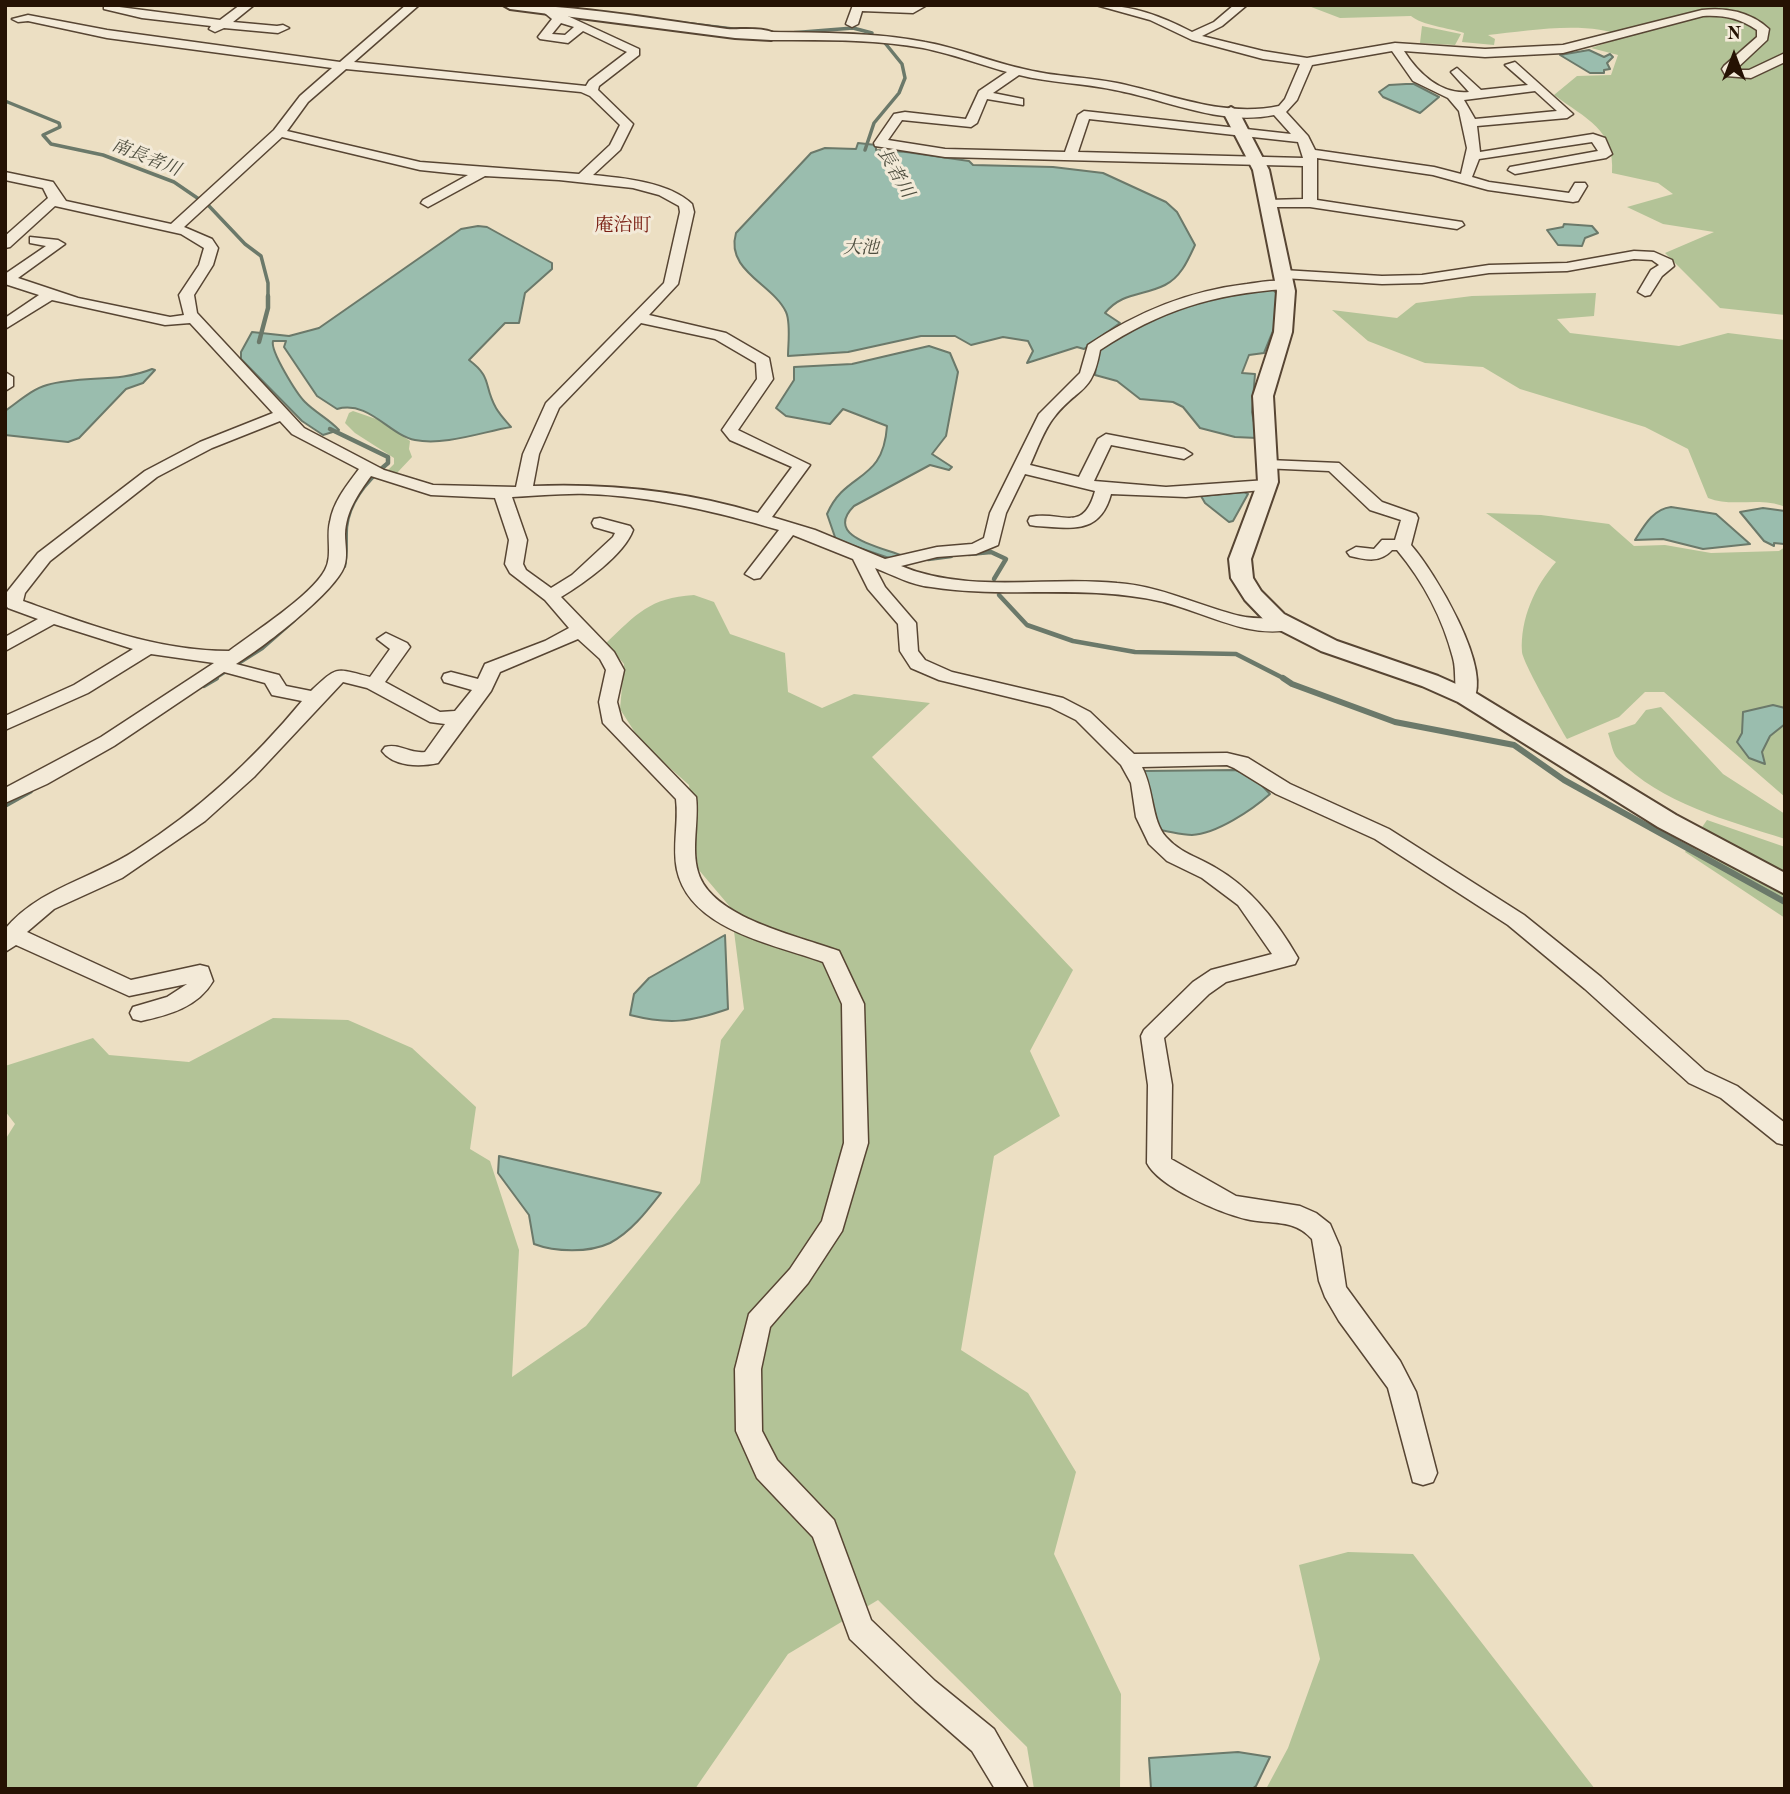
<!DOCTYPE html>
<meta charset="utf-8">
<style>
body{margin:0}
#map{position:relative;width:1790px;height:1794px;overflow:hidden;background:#ecdfc3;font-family:"Old Standard TT",serif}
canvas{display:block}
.frame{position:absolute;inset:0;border:7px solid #251203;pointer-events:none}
.north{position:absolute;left:1699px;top:21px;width:70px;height:70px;-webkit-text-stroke:5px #f3ead8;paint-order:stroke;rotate:0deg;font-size:19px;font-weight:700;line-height:28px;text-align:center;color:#251203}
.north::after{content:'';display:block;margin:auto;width:24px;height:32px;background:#251203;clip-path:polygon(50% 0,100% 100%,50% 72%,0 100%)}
</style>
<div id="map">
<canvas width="1790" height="1794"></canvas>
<div class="frame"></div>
<div class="north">N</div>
</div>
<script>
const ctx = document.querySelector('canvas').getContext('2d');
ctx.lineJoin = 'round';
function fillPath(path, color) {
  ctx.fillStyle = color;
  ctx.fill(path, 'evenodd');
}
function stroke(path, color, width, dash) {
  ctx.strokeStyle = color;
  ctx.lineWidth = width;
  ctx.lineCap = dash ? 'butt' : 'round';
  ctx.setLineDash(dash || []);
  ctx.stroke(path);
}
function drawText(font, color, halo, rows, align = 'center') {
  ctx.font = font + ' "Old Standard TT","Noto Serif JP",serif';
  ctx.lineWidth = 6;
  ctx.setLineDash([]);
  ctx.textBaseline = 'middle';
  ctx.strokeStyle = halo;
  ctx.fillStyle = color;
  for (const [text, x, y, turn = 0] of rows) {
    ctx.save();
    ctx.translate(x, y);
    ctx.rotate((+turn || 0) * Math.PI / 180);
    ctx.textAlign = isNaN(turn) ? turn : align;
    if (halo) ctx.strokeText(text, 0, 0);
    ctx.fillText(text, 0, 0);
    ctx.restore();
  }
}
fillPath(new Path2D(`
 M1306,5H1785V315L1720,308L1665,253L1714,232L1663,224L1627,207L1673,194L1658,183L1612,173C1615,129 1586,119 1554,95L1577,76L1611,75L1618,55L1591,48L1625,37C1587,20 1528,31 1488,35L1495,39L1494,45L1462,42L1464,33C1449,28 1421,25 1411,16L1340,18Z
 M1422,26L1461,34L1455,45L1420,43Z
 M1596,293L1594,316L1557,319L1570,333L1679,346L1728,333L1785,340V507C1760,496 1733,508 1708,498L1688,449L1645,427L1520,389L1483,367L1425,363L1368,341L1332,310L1397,318L1416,303L1472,296Z
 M353,411L379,420L410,441L409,449L412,457L396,474L388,470L394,464V458L355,433L345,423L349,413Z
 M1486,513L1541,515L1609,524L1634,546L1665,545L1711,553L1779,551L1785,547V797L1664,692H1645L1619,717L1567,739C1559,725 1523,663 1522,652C1520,619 1535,586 1556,562Z
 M694,595L714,602L730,634L785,653L788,692L822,708L854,694L930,703L872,757L1073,970L1030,1051L1060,1116L994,1156L961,1350L1028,1393L1076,1472L1054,1554L1121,1694L1120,1789H1034L1027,1747L878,1600L788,1654L695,1789H5V1140L15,1124L5,1111V1066L93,1038L109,1055L189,1062L273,1018L348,1020L412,1048L476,1107L470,1149L490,1161L519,1250L512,1377L586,1326L700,1183L721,1040L744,1009L731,908L698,869L689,785L641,742L620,709L624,664L606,643C637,614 649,598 694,595Z
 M1661,707L1723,774L1785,814V839C1729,821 1660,803 1618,759C1612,753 1611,741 1608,733L1635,724L1646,710Z
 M1707,820L1785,847V918L1685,852Z
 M1348,1552L1413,1554L1595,1789H1266L1288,1748L1320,1659L1299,1565Z`), '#b3c397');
const water = new Path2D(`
 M1589,50L1604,57L1610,54L1613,57L1607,63L1610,69L1604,70V73H1590L1560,55Z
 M1406,84H1414L1439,97L1420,113L1383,97L1379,92L1389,85Z
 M858,143L876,145V150L906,152L969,161L973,165L1053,167L1103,173L1166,202L1177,212L1195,245C1188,260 1181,277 1165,285C1143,296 1122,292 1105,313L1120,323L1084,349L1077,347L1027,363L1033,351L1028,341L1003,337L971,345L955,336H921L848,352L788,356C788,344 791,323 786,312C773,284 725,271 736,233L811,153L825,148L856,149Z
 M1564,224L1592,226L1598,233L1585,238L1582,246L1558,245L1547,230L1563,227Z
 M478,226L487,227L552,263V269L525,293L519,323H505L469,360C493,378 483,385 496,408C500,415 506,421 511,427C482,432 444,446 415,440C389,435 369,400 337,409L317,396L284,347L286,341H273C270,351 297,394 305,402C316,413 329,419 339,430L323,435L302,421L241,359V352L252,332L289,336L319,328L461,229Z
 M1272,288L1277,294L1275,326L1264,353L1249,355L1242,373L1255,374L1252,412L1257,438L1235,437L1200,428L1183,407L1173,402L1140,399L1117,381L1095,375L1098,349L1123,331L1204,299Z
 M929,346L950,353L958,372L946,436L932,454L952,467L949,470L930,465L854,506C823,537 881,547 903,556L892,559L836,540L827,514C846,470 883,484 887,426L843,409L830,424L786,416L776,408L794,380V367L852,364Z
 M152,369L155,370L143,383L126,389L79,438L68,442L5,435V411C18,402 32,389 47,385C82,375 118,383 152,369Z
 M1244,492L1248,494L1233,521L1229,522L1205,503L1201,496Z
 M1671,507L1716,514L1750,544L1703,549L1663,539L1635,540C1644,526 1653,509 1671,507Z
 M1763,508L1785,511L1784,544L1774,543V546L1764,541L1740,512Z
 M1773,705L1785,708V724L1770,736L1762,752L1765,764L1749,758L1737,742L1742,733L1743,712Z
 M1235,770L1253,776L1270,794C1252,810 1216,834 1192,835C1181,835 1169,831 1159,830L1143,771Z
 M725,935L728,1009C690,1022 670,1025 630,1015L634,994L649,978Z
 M499,1156L661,1193C647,1211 631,1232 610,1243C589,1253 555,1252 534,1244L529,1215L498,1173Z
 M1238,1752L1270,1757L1256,1786L1252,1789H1151L1149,1758Z`);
fillPath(water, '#9abdae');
stroke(water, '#6b796a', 2);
stroke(new Path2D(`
 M550,5L578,9
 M683,23L741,30
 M790,33L853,28L872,33
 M5,101L59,123L60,127L43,135L51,144L103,155L174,182L209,206L245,244L261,256L268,283V298
 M865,150L874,123L899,93L905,78L902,64L885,43`), '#6b796a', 3.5);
stroke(new Path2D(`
 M259,342L268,308V296
 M330,429L388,457V463C368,479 349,500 346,527C345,540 347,553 344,566
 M969,554L991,552L1006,559L994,579
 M928,559L951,556
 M999,595L1027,625L1073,641L1135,652L1236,654L1285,679
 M213,679L262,648L294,620`), '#6b796a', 4.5);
stroke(new Path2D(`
 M1283,678L1292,684L1395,722L1514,745L1564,780L1785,902
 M204,685L216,678
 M5,805L30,791`), '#6b796a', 6);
const minor = new Path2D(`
 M104,5L220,20L240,5H254L233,22L277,26L283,25L289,28L278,33L224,28L215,32L209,29L211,26L142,18L104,9Z
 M406,5H419L354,62L586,86L589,81L627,52L583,31L568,43L540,39L538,37L552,19L540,9L546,6L639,49V55L599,86L598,90L633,124L620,150L593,175C624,178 669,182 692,204L694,212L678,284L649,315L726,333L769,358L773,379L738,430L810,465L772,517L815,530L885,559L937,547L972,544L984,538L990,513L1039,414L1080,373L1088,345C1137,312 1188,291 1247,284C1261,282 1277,279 1290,282L1292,285L1285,289C1213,294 1161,310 1100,350C1092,395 1079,386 1055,416C1044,429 1037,450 1030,465L1079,477L1098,439L1106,434L1184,449L1192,454L1184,459L1111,445L1094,481L1166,487L1267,480L1275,485L1273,489L1186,497L1111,494C1100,535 1071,528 1036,526L1030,525L1028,521L1030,517C1061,510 1083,535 1095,491L1025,474L1006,513L998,545L976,554L937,557L901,566C968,594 1046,576 1117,583C1161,586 1199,606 1240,616C1258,620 1276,617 1293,621L1296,625L1293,629C1248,640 1201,610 1159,601C1081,584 1007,599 931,587C911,585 893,575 875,568L885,587L916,623L918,651L925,660L952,672L1063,698L1090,712L1134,754L1227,753L1248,758L1290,784L1389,829L1524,915L1601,977L1705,1071L1737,1086L1785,1123V1145L1777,1143L1721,1098L1689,1083L1585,989L1508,925L1375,839L1276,794L1234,768L1227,765L1142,767C1154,789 1151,820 1166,837C1180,853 1198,857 1216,868C1251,888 1278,923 1298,958L1295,964L1226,982L1209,994L1164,1038L1172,1085L1171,1159L1236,1196L1300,1206L1316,1213L1330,1224L1340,1247L1346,1287L1400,1361L1416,1392L1437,1473L1433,1482L1423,1485L1413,1482L1388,1388L1339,1321L1325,1297L1319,1281L1312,1239C1293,1218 1271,1225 1246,1219C1220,1213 1159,1187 1147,1163L1148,1085L1141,1036L1144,1030L1193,982L1211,970L1272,954L1238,905L1202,878L1167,861L1149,844L1136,817L1131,783L1121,765L1076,720L1050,707L939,680L911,668L900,651L898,624L868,589L853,559L793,535L760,578L754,579L745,574L779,530C718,512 651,496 588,494C563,493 537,496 512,497L527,540L523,564L526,570L551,588L572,575L613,537L615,533L594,527L592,523L594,519L600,518L630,526L633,530C624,555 584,583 561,597L614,652L624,670L617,702L622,721L696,797C699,821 691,848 698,872C711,918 799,936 839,951L864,1004L868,1143L842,1231L808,1283L770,1327L761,1369L762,1431L777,1460L834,1520L871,1620L935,1681L994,1729L1028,1789H995L972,1751L915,1701L850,1639L813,1537L757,1478L736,1431L735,1369L749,1314L790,1269L822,1221L844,1143L842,1004L823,962C774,944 690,930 677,870C672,847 679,822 676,799L603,723L599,702L606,670L600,659L578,639L500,672L491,691L438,763C420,767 394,767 382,751L385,747C399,743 410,754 425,752L445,724L430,722L367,688L343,682L254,777L205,821L122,878L54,909L27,932L131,980L200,965L208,967L213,981C198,1007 169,1015 141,1021L133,1019L130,1013L133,1007L167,997L187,984L129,996L16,945L5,952V929C39,888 92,879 136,850C199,810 254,759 302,701L272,695L265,683L224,672L114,746L47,784L5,803V788L101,737L214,663L151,654L88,693L5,730V716L74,685L133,649L54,624L5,651V637L38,619L8,608L5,604L7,592L38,553L145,471L200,442L273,413L190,323L165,325L52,300L5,329V318L39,295L5,284V274L46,246L30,243V237L58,240L65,244L18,278L78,298L170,317L184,315L179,295L199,265L204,248L181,234L55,206L10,247L5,248V236L48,198L43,188L5,180V172L53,182L66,201L171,224L274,130L300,96L332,68L107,38L28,21L18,22L12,19L28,15L107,30L340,62ZM561,23L574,27L565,35L552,34ZM346,69L581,92L590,96L620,125L610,145L579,174L420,162L287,131L308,102ZM282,137L420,170L468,175L423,200L421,203L428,207L485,176L559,180L633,188L659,195L679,206L680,212L664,283L546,403L523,454L516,487L433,485L384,470L304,428L197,313L194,295L213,265L218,248L212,239L184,227ZM641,323L715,339L756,363L757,379L722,430L730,440L792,467L758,513C685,491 608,483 533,486L539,454L559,408ZM280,421L292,434L359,469C347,485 333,502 330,522C326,537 333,556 325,570C311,596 254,632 229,651C157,651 90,625 23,601L25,593L50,561L157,477L212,448ZM371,476L431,495L495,498L509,540L505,564L510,573L545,600L569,628L545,641L485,664L478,679L451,672L444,674L442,678L444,682L472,690L455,711L440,712L385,682L410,647L407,643L386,633L377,639L390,649L370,677C334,668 338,666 311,691L286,686L279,675L236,664C261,649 334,593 344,567C348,556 345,545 345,534C346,511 358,494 371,476Z
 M853,5H927L913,13L862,11L858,24L852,27L846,24Z
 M1096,5C1132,5 1161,16 1192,32L1214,22L1234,5H1247L1222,26L1202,36L1263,51L1307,58L1395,43L1485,49L1563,45L1702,10C1726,7 1751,12 1769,29L1767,40L1735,70H1749L1785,53V62L1751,78L1726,76L1722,69L1724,66L1757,37V30C1739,18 1724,15 1703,16L1563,53L1485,57L1404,51C1418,73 1441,95 1469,92L1451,72L1457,68L1481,90L1528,85L1505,65L1515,62L1573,114L1567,118L1477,126L1480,152L1593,134L1605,138L1612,154L1606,158L1515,174L1508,170L1510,167L1598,151L1592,142L1479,159L1472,177L1489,182L1569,193L1575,183H1585L1587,186L1578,201L1573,202L1488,190L1433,175L1317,158V200L1462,222L1464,225L1457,229L1310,207H1264V201L1269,200L1303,199V166L945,157L875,146L874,143L894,114L905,112L966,119L979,91L1007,72C979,64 952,54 923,48C873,39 822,40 771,40L765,36L771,32C822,33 874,32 925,42C960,48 993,63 1028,70C1057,77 1088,77 1117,83C1171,94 1223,118 1279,106L1285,99L1300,64L1263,59L1192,40L1150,20ZM1392,51L1413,81L1448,98L1459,111L1467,148L1461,174L1434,167L1315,150L1308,136L1286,112L1297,100L1312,65ZM1019,75C1051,83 1083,83 1115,90C1168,100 1220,126 1274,115L1291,134L1084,111L1078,115L1065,152L945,149L888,140L902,120L971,127L977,123L987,99L1023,105V99L993,93ZM1535,91L1557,111L1475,119L1464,100ZM1089,119L1298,142L1303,158L1078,152Z
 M1634,251L1654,252L1672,260L1674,266L1662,276L1650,295L1645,296L1638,292L1651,270L1659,265L1652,260L1634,259L1567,271L1489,273L1422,283L1382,284L1283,278L1276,274L1283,270L1382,276L1422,275L1489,265L1567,263Z
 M5,372L13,377V386L5,391Z
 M1268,460L1339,463L1382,502L1416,514L1418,518L1411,545C1434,571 1493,668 1473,701H1459C1453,690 1457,671 1453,658C1443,619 1423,581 1397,550H1392C1380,563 1367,560 1350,556L1347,552L1356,547L1374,549L1382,540H1395L1401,520L1370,510L1329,471L1262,468L1260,465L1262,462Z`);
const tertiary = new Path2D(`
 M503,5C578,5 653,19 727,29C741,30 768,26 778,36L771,40L735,38L510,9Z
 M1231,107L1239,112L1269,170L1295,291L1292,332L1273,396L1278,482L1251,559L1253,578L1261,591L1284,614L1337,641L1438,676L1474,692L1676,815L1785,873V894L1658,827L1458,702L1422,686L1321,651L1268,624L1245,600L1231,578L1229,559L1258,482L1253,396L1274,332L1277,291L1253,170L1223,112Z`);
stroke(minor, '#574533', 3);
stroke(tertiary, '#574533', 4);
fillPath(minor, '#f3ead8');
fillPath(tertiary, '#f3ead8');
drawText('italic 18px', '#4e4e3f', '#f3ead8', [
 ["南長者川",146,158,22],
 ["長者川",895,173,60],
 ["大池",861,248]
]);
drawText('19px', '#7a1f14', '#f3ead8', [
 ["庵治町",623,226]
]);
</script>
